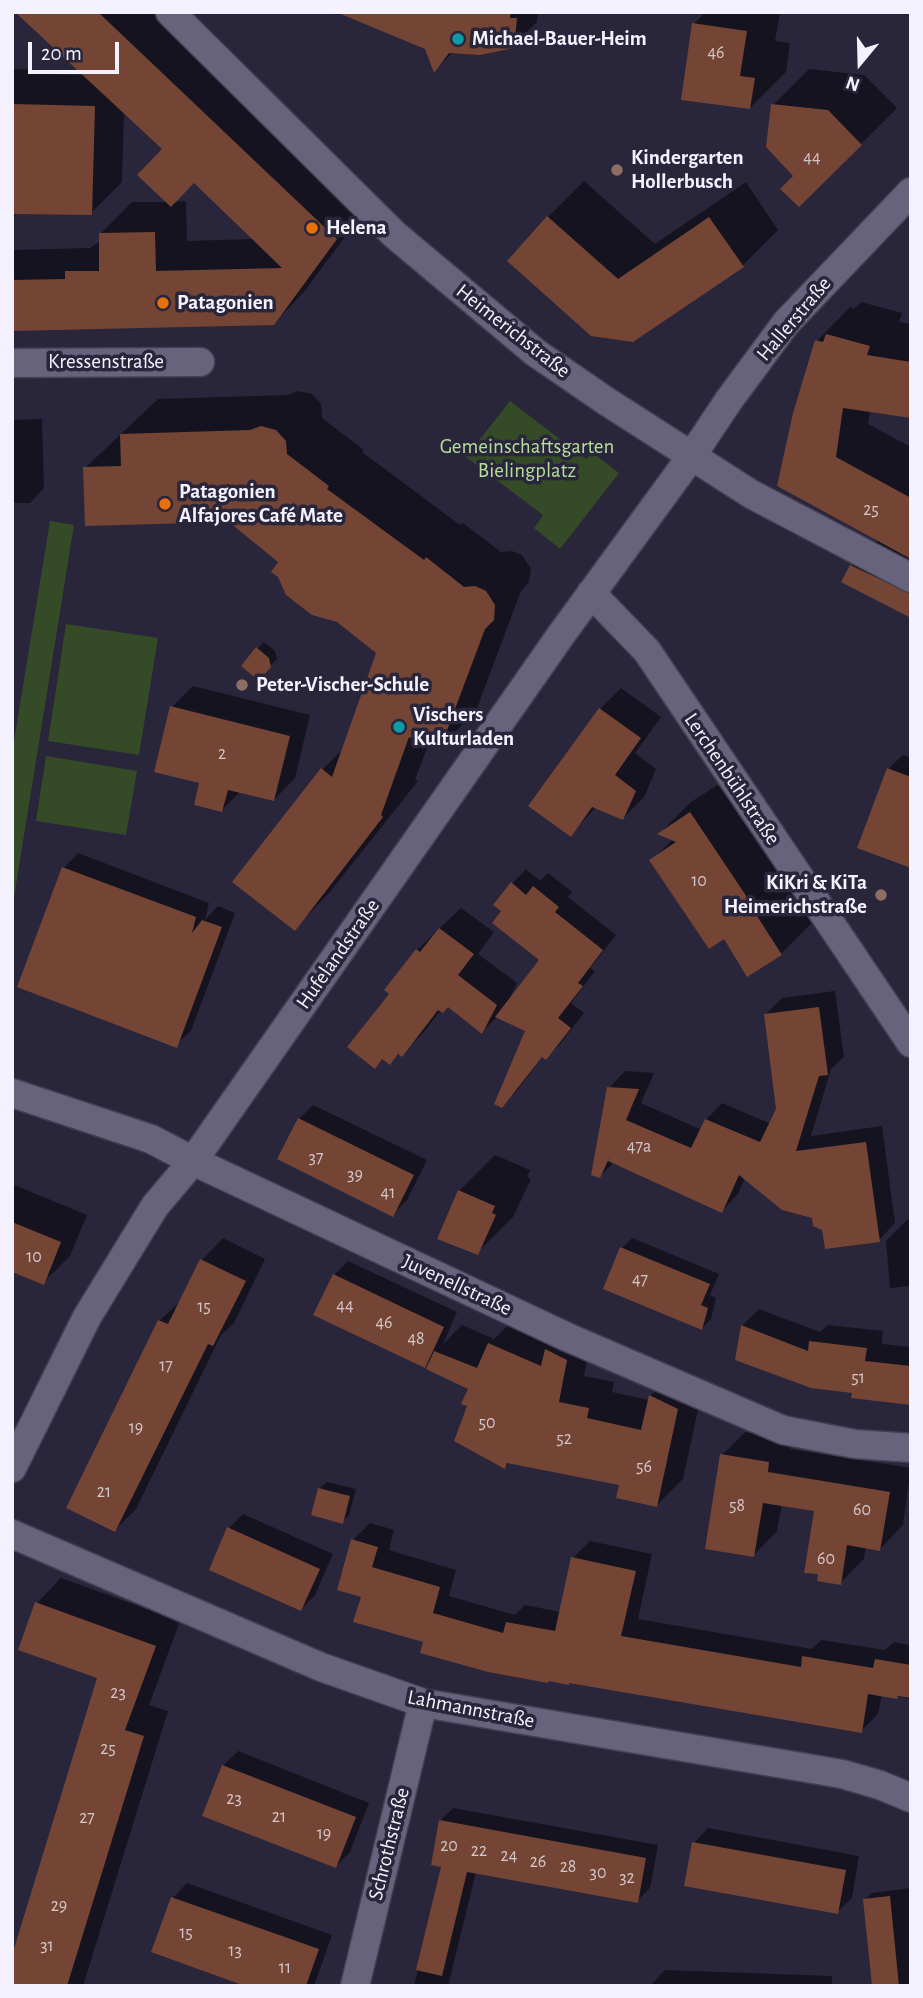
<!DOCTYPE html>
<meta charset="utf-8">
<style>
body{margin:0}
#map{position:relative;width:923px;height:1998px;overflow:hidden;background:#29253b;font-family:"Alegreya Sans",sans-serif}
canvas{display:block}
.frame{position:absolute;inset:0;border:14px solid #f3f2fe;pointer-events:none}
.north{position:absolute;left:825px;top:28px;width:70px;height:70px;-webkit-text-stroke:5px #29253b;paint-order:stroke;rotate:199deg;font-size:19px;font-weight:700;line-height:28px;text-align:center;color:#f3f2fe}
.north::after{content:'';display:block;margin:auto;width:24px;height:32px;background:#f3f2fe;clip-path:polygon(50% 0,100% 100%,50% 72%,0 100%)}
.scale{position:absolute;left:28px;top:42px;width:91px;height:32px;box-sizing:border-box;border:4px solid #f3f2fe;border-top:0;padding-left:9px;font-size:21px;line-height:24px;white-space:nowrap;color:#f3f2fe;-webkit-text-stroke:5px #29253b;paint-order:stroke}
</style>
<div id="map">
<canvas width="923" height="1998"></canvas>
<div class="frame"></div>
<div class="north">N</div>
<div class="scale">20 m</div>
</div>
<script>
const ctx = document.querySelector('canvas').getContext('2d');
ctx.lineJoin = 'round';
function fillPath(path, color) {
  ctx.fillStyle = color;
  ctx.fill(path, 'evenodd');
}
function stroke(path, color, width, dash) {
  ctx.strokeStyle = color;
  ctx.lineWidth = width;
  ctx.lineCap = dash ? 'butt' : 'round';
  ctx.setLineDash(dash || []);
  ctx.stroke(path);
}
function drawText(font, color, halo, rows, align = 'center') {
  ctx.font = font + ' "Alegreya Sans",sans-serif';
  ctx.lineWidth = 7;
  ctx.setLineDash([]);
  ctx.textBaseline = 'middle';
  ctx.strokeStyle = halo;
  ctx.fillStyle = color;
  for (const [text, x, y, turn = 0] of rows) {
    ctx.save();
    ctx.translate(x, y);
    ctx.rotate((+turn || 0) * Math.PI / 180);
    ctx.textAlign = isNaN(turn) ? turn : align;
    if (halo) ctx.strokeText(text, 0, 0);
    ctx.fillText(text, 0, 0);
    ctx.restore();
  }
}
fillPath(new Path2D(`
 M510,401L586,459L592,452L619,473L560,549L534,528L543,515L466,457Z
 M50,521L74,525L12,910V753Z
 M66,624L158,638L139,755L48,741Z
 M46,756L137,771L126,835L36,821Z`), '#354a26');
fillPath(new Path2D(`
 M18,12H161L367,207L304,292L273,324L12,329V250L90,248L101,241V233L132,202H168L165,149L124,111L122,182L91,213L18,212L12,218V69L44,70V74L86,75ZM194,181L254,239L187,241L186,201L174,202Z
 M208,12H538L537,22L513,46L454,51L435,70L426,48L381,15Z
 M705,12H780L775,41L790,43L786,72L750,108L694,24Z
 M809,69L864,75L897,108L861,144L795,176L773,105Z
 M584,181L655,244L746,182L778,230L742,266L633,340L548,217Z
 M861,302L902,313L899,322L911,324V416L870,410L868,424L911,447V616L852,566L878,540L779,485L817,341L850,307L854,309Z
 M298,391L312,394L321,404L322,418L364,450L362,452L460,525L463,523L501,552L512,551L522,555L531,569L529,582L521,591L476,711L440,747L429,743L415,779L418,781L330,892L295,928L322,770L345,747L379,652L280,562L229,521L85,468L158,399L288,395Z
 M42,419L44,488L30,503H12V420Z
 M264,642L275,651L277,659L267,669L257,649Z
 M193,686L310,715L295,778L274,800L241,791L222,810L201,781L172,707Z
 M621,688L661,717L635,753L656,769L644,797L623,818L597,806L571,834L600,709Z
 M903,755L911,758V866L888,769Z
 M722,782L813,922L781,954L724,937L651,861L673,839L660,833L691,802Z
 M78,853L209,903L205,920L218,906L235,913L191,1031L176,1045L19,986L64,868Z
 M526,869L540,881L548,873L572,892L568,897L616,935L590,968L595,971L571,1003L584,1013L560,1044L546,1058L543,1056L516,1092L501,1106L528,1030L498,1016L482,1032L449,1005L441,1010L423,1033L402,1054L400,1053L390,1062L384,1058L375,1066L391,993L417,950L461,908L494,932L478,954L517,983L509,999L542,960L504,911L512,884Z
 M835,991L844,1057L831,1069L811,1136L882,1126L895,1223L879,1240L824,1229L814,1217L745,1178L738,1194L722,1211L614,1162L600,1176L609,1088L625,1071L654,1073L641,1103L702,1130L706,1120L722,1103L771,1124L777,1109L766,1014L782,998Z
 M313,1105L427,1160L407,1200L393,1214L299,1119Z
 M495,1155L530,1170L527,1177L531,1179L513,1217L477,1253L459,1191Z
 M12,1184L87,1215L70,1256L43,1283L12,1270Z
 M911,1219V1286L890,1288L886,1241L907,1220Z
 M223,1238L265,1259L234,1323L221,1335L136,1509L115,1530L159,1321L182,1300L202,1260Z
 M632,1238L719,1274L710,1295L716,1298L711,1319L702,1328L605,1288L622,1248Z
 M348,1261L457,1312L443,1344L462,1325L494,1339L516,1318L560,1337L573,1324L592,1333L584,1376L614,1382L612,1392L649,1400L650,1396L677,1370L704,1382L683,1479L657,1505L621,1484L510,1462L505,1467L469,1405L470,1388L432,1359L425,1366L334,1275Z
 M759,1309L820,1332L828,1325L883,1331L882,1344L911,1347V1404L854,1391L742,1326Z
 M745,1432L792,1439L790,1449L911,1468L903,1525L880,1549L866,1546L864,1559L840,1583L816,1510L782,1504L777,1531L754,1555L722,1455Z
 M327,1482L356,1489L349,1515L342,1522L320,1488Z
 M243,1514L333,1554L315,1595L301,1609L229,1528Z
 M370,1523L394,1530L389,1550L456,1570L449,1596L515,1615L525,1605L561,1612L573,1558L590,1541L652,1554L638,1619L812,1649L821,1640L885,1650L894,1642L908,1645L911,1642V1699L882,1694L878,1714L861,1731L570,1681L425,1641L363,1596L353,1540Z
 M61,1578L180,1621L149,1705L168,1711L83,1986H12L99,1677L37,1603Z
 M238,1751L369,1803L350,1852L336,1866L223,1766Z
 M453,1808L658,1845L650,1888L637,1901L476,1872L448,1986H414L443,1866L440,1821Z
 M708,1828L859,1856L852,1898L837,1912L694,1843Z
 M187,1883L332,1935L314,1986H249L173,1898Z
 M911,1888V1986H874L865,1900L872,1893Z
 M665,1970L832,1976V1986H650Z`), '#0007');
fillPath(new Path2D(`
 M15,12H98L337,239L274,325L12,331V280L65,279V271H99V233L155,232L156,271L282,268L194,183L171,207L137,175L162,149Z
 M336,12H511L510,18H517L514,48L480,55L449,53L434,73L425,49Z
 M692,23L747,31L740,76L755,78L750,109L681,100Z
 M12,104L95,106L92,215L12,214Z
 M771,104L828,110L862,145L799,207L780,189L793,176L766,147Z
 M547,216L618,279L709,217L744,267L633,342L591,336L507,261Z
 M826,334L870,346L867,355L911,362V418L843,408L836,457L911,498V559L777,486L793,413L815,340L823,342Z
 M261,426L276,430L286,441L287,454L329,486L327,489L424,560L426,557L464,587L475,586L486,591L495,605L494,620L485,629L440,749L409,737L381,815L383,817L295,931L232,882L321,768L332,777L376,653L337,622L312,615L286,595L278,577L271,572L278,562L229,522L85,526L83,467L121,466L120,434L250,430Z
 M850,565L911,594V618L841,582Z
 M256,647L269,658L271,667L264,675L254,677L241,666Z
 M170,706L290,736L274,801L228,790L222,812L194,805L199,783L154,772Z
 M599,708L641,738L615,775L636,791L623,820L592,807L571,837L528,806Z
 M887,768L911,777V868L857,848Z
 M690,812L759,915L757,916L782,955L747,977L724,939L709,949L649,860L676,842L657,834Z
 M62,867L196,917L192,933L202,920L222,927L177,1048L17,987Z
 M511,882L526,895L533,886L559,907L555,912L603,950L578,983L583,986L558,1018L571,1028L546,1060L542,1057L502,1108L494,1104L525,1031L495,1017L539,960L492,923L501,911L493,905Z
 M439,928L474,954L458,975L497,1005L482,1034L448,1007L443,1013L438,1010L402,1057L398,1054L390,1065L382,1059L375,1069L347,1047L389,994L384,990L416,949L420,952Z
 M819,1007L828,1075L819,1076L796,1151L866,1142L880,1242L825,1249L822,1230L813,1226L812,1218L782,1210L739,1175L722,1213L608,1161L610,1156L600,1178L591,1175L607,1087L639,1089L626,1120L691,1148L705,1119L760,1142L776,1109L764,1014Z
 M298,1118L414,1175L393,1217L277,1159Z
 M458,1190L495,1206L492,1213L496,1215L478,1255L437,1239Z
 M12,1222L61,1242L44,1285L12,1272Z
 M620,1247L710,1284L701,1305L708,1308L702,1330L603,1289Z
 M200,1259L246,1281L213,1346L208,1344L115,1532L66,1508L158,1320L168,1324Z
 M333,1274L444,1327L425,1368L313,1315Z
 M741,1325L808,1351L809,1341L867,1348L865,1361L911,1366V1405L851,1398L852,1393L811,1388L735,1360Z
 M488,1343L541,1366L545,1349L567,1360L559,1402L589,1408L587,1418L641,1430L649,1395L678,1409L657,1507L616,1498L619,1485L507,1463L505,1469L454,1441L467,1406L461,1404L468,1389L426,1369L434,1351L477,1368Z
 M720,1454L769,1462L768,1472L890,1492L880,1551L847,1545L841,1585L817,1581L818,1574L804,1573L814,1511L763,1503L754,1557L705,1549Z
 M318,1488L350,1496L343,1524L311,1515Z
 M227,1527L320,1569L301,1611L209,1570Z
 M351,1539L378,1547L372,1567L440,1587L433,1613L503,1633L506,1622L555,1631L571,1557L636,1571L621,1636L801,1667L802,1656L873,1668L875,1659L911,1665V1698L898,1696L897,1699L868,1694L862,1733L569,1683V1685L549,1681L548,1683L488,1672L420,1653L423,1642L353,1622L361,1597L337,1590Z
 M35,1602L156,1646L125,1730L144,1736L67,1986H12V1955L97,1678L18,1650Z
 M222,1765L356,1817L336,1868L202,1816Z
 M439,1820L646,1858L638,1903L467,1872L442,1976L416,1970L441,1867L431,1865Z
 M692,1842L846,1870L838,1914L684,1886Z
 M890,1896L899,1986H872L863,1899Z
 M171,1897L319,1949L306,1986H245L151,1952Z`), '#744534');
const minor = new Path2D(`
 M170,12L395,235L536,353L606,401L751,494L911,578
 M12,363L200,362
 M591,593L647,651L911,1043
 M12,1093L151,1139L193,1161L567,1337L783,1430L855,1444L911,1448
 M12,1468L87,1317L155,1206L193,1161L561,635L691,457L729,400L786,323L911,192
 M12,1534L321,1667L423,1703L842,1774L880,1785L911,1798
 M355,1986L423,1703`);
stroke(minor, '#443f52', 31);
stroke(minor, '#68637d', 28);
for (const [x, y, r, color] of [
 [458,39,7,"#0f9aa8"],
 [617,170,7,"#8d6e63"],
 [312,228,7,"#e8710a"],
 [163,303,7,"#e8710a"],
 [165,504,7,"#e8710a"],
 [242,685,7,"#8d6e63"],
 [399,727,7,"#0f9aa8"],
 [881,895,7,"#8d6e63"]
]) {
  const dot = new Path2D();
  dot.arc(x, y, r, 0, 2 * Math.PI);
  ctx.fillStyle = color;
  ctx.fill(dot);
  stroke(dot, '#29253b', 2.5);
}
drawText('18px', '#d3c7cc', null, [
 ["46",716,53],
 ["44",812,158],
 ["25",871,510],
 ["2",222,754],
 ["10",699,881],
 ["47a",639,1147],
 ["37",316,1158],
 ["39",355,1175],
 ["41",388,1193],
 ["10",34,1257],
 ["47",640,1280],
 ["44",345,1306],
 ["15",204,1307],
 ["46",384,1323],
 ["48",416,1339],
 ["17",166,1366],
 ["51",858,1378],
 ["50",487,1423],
 ["19",136,1428],
 ["52",564,1439],
 ["56",644,1467],
 ["21",104,1492],
 ["58",737,1506],
 ["60",862,1510],
 ["60",826,1559],
 ["23",118,1693],
 ["25",108,1749],
 ["23",234,1799],
 ["21",279,1817],
 ["27",87,1818],
 ["19",324,1834],
 ["20",449,1846],
 ["22",479,1851],
 ["24",509,1856],
 ["26",538,1862],
 ["28",568,1867],
 ["30",598,1873],
 ["32",627,1878],
 ["29",59,1906],
 ["15",186,1933],
 ["31",47,1946],
 ["13",235,1951],
 ["11",285,1968]
]);
drawText('bold 21px', '#f3f2fe', '#29253b', [
 ["Michael-Bauer-Heim",472,39],
 ["Kindergarten",631,158],
 ["Hollerbusch",631,182],
 ["Helena",326,228],
 ["Patagonien",177,303],
 ["Patagonien",179,492],
 ["Alfajores Café Mate",179,516],
 ["Peter-Vischer-Schule",256,685],
 ["Vischers",413,715],
 ["Kulturladen",413,739],
 ["KiKri & KiTa",867,883,"right"],
 ["Heimerichstraße",867,907,"right"]
], 'left');
drawText('21px', '#f3f2fe', '#29253b', [
 ["Hallerstraße",794,319,-50],
 ["Heimerichstraße",513,331,38],
 ["Kressenstraße",106,362],
 ["Lerchenbühlstraße",732,779,56],
 ["Hufelandstraße",338,954,-55],
 ["Juvenellstraße",457,1285,25],
 ["Lahmannstraße",471,1709,11],
 ["Schrothstraße",389,1844,-76]
]);
drawText('21px', '#b6de9b', '#29253b', [
 ["Gemeinschaftsgarten",527,447],
 ["Bielingplatz",527,471]
]);
</script>
